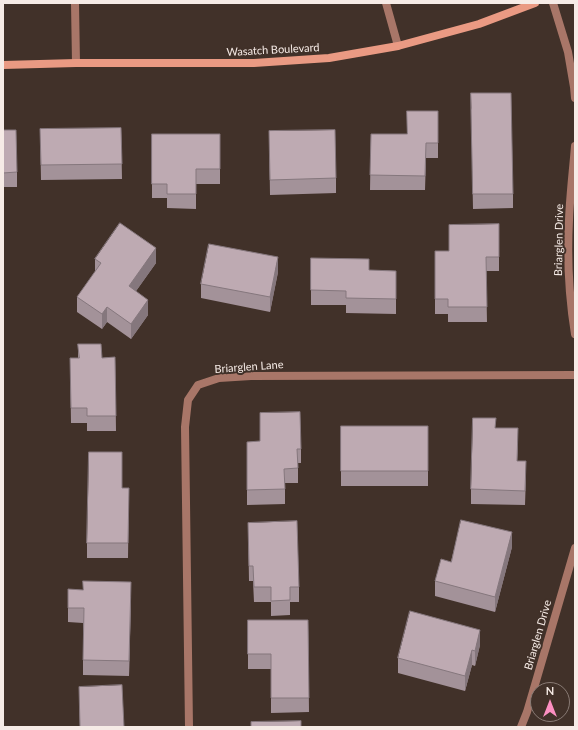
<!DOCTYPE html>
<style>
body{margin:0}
#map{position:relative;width:578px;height:730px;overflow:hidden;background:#413129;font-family:Lato,sans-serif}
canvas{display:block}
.frame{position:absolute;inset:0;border:4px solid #f6ebe6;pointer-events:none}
.north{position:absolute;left:530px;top:682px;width:40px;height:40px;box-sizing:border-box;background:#413129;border:1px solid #897b75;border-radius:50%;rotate:0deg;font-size:11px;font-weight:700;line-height:16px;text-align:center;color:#f6ebe6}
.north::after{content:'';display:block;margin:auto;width:14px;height:18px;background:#fc8fc1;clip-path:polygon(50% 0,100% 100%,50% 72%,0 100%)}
</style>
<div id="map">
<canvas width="578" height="730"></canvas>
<div class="frame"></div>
<div class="north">N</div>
</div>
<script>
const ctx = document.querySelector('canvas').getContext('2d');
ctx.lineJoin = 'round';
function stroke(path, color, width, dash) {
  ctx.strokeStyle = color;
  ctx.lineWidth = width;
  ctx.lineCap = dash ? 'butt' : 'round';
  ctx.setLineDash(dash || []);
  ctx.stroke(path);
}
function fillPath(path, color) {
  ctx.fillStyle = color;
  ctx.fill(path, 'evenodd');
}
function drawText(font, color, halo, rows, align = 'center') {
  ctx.font = font + ' Lato,sans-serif';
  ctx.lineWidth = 4;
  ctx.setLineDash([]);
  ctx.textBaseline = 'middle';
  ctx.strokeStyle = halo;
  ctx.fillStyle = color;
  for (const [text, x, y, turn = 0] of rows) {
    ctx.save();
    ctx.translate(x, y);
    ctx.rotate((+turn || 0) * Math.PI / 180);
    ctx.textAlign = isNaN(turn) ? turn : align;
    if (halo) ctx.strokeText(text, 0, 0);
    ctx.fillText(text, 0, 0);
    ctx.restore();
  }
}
stroke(new Path2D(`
 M75,3L76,63
 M386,3L398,46
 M553,3L568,52L574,87L575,98
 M575,146C573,171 570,195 569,220C567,258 569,297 575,334
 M189,727L185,427L188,400L198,385L219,378L251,376L575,375
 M521,727L527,712L575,548`), '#a87668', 8);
stroke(new Path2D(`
 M3,65L76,63H254L329,58L398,46L479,24L535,3`), '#ea9a83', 8);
fillPath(new Path2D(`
 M471,108L513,194V208L473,209Z
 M438,111V158H426L425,190H370L371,134H407Z
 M121,128L122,179L41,180L40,129Z
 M3,130L17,172V187H3Z
 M269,131L336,178V193L270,195Z
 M152,134H220V184H196V209L167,208V198H152Z
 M499,224V271H486L487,322H448V314H435V251H449Z
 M311,258L369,270L396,271V314L346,313V305H311Z
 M95,259L156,263L136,291L148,315L131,339L107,322L102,329L77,312V297L95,272Z
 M278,272L270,312L201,298V284Z
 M78,344L102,358L115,357L116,431H87V423H71L70,358H78Z
 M260,413L301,449V463H298V483H285V504L247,505V456L260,441Z
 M341,426H428V486H341Z
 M496,428L518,443L517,461L526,476L525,505L471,504V489Z
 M122,488H129L128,558H87V543Z
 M248,523L299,587V602H290V615L271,616V602H254L253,581H249Z
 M512,547L495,612L435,596V581L451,562Z
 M68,589L131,597L129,676L83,675V623L68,622Z
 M248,620H308L309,712L271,713V669H248Z
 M480,645L475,666L472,665L465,691L398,673V658Z
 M79,687L124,727H80Z`), '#a39299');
fillPath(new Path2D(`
 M156,248V263L129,301V286Z
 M278,257V272L270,312V297Z
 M148,300V315L131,339V324Z
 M107,307V322L102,329V314Z
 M512,532V547L495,612V597Z
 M131,582V597L129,676V661Z
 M480,630V645L475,666V651Z
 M472,650V665L465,691V676Z`), '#85777d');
const building = new Path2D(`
 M471,93H511L513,194H473Z
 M407,111H438V143H426L425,176L370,175L371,134H407Z
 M121,128L122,164L41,165L40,129Z
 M3,130H16L17,172L3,173Z
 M335,130L336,178L270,180L269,131Z
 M152,134H220V169H196V194H167V184H152Z
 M120,223L156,248L129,286L148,300L131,324L107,307L102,314L77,297L101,263L95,259Z
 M499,224V257H486L487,307H448V299H435V251H449V225Z
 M209,244L278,257L270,297L201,284Z
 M311,258L369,259V270L396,271V299L346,298V291L311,290Z
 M78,344H101L102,358L115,357L116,416H87V408H71L70,358H79Z
 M300,412L301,449H297L298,468L284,469L285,489L247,490V442L260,441V413Z
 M473,418H496L495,428H518L517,461H526L525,491L471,489Z
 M341,426H428V471H341Z
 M89,452H122V488H129L128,543H87Z
 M461,520L512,532L495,597L435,581L441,559L451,562Z
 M297,521L299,587H290V600L271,601V587H254L253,566H249L248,523Z
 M83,581L131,582L129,661L83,660L84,608H68V589L83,590Z
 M410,611L480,630L475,651L472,650L465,676L398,658Z
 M248,620H308L309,698H271V654H248Z
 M122,685L124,727H80L79,687Z
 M301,721V727H251V722Z`);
fillPath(building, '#beaab2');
stroke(building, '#85777d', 1);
drawText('11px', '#f6ebe6', '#413129', [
 ["Wasatch Boulevard",273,50,-3],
 ["Briarglen Drive",559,240,-89],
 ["Briarglen Lane",249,367,-4],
 ["Briarglen Drive",538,635,-74]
]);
</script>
